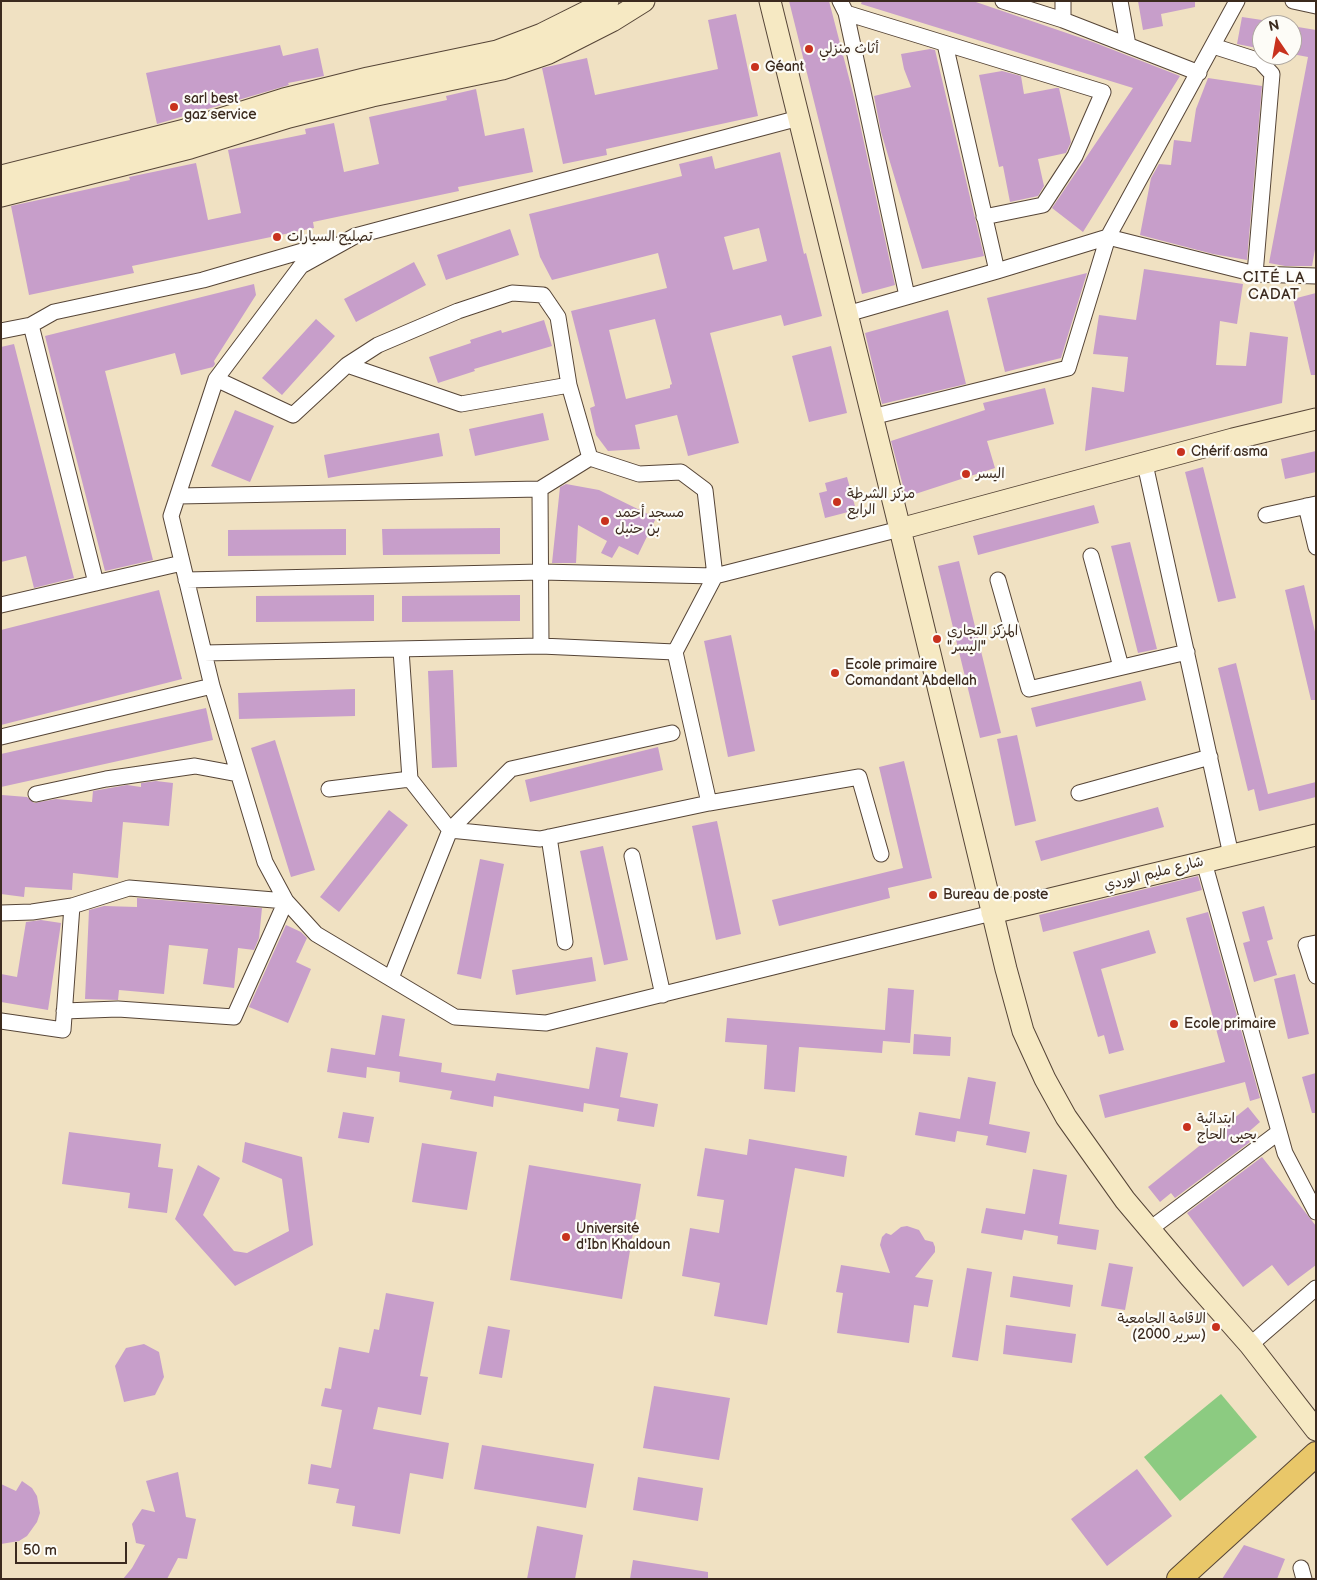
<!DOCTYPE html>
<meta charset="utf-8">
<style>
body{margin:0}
#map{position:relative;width:1317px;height:1580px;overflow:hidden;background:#f0e1c2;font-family:"Balsamiq Sans",sans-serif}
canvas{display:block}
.frame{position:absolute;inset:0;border:2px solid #3b2a1e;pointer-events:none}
.north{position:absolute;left:1252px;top:15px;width:50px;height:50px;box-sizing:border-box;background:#fdfcf7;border:1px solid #afa8a0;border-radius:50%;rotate:348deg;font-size:14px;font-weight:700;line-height:20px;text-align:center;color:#3b2a1e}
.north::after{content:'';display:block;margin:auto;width:18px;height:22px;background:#c8321e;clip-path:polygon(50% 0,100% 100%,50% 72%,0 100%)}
.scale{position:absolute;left:15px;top:1542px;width:112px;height:22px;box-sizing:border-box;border:2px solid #3b2a1e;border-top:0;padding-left:6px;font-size:15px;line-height:18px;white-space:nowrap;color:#3b2a1e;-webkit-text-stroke:4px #fdfcf7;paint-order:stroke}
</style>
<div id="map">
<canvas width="1317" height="1580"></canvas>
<div class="frame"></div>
<div class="north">N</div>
<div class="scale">50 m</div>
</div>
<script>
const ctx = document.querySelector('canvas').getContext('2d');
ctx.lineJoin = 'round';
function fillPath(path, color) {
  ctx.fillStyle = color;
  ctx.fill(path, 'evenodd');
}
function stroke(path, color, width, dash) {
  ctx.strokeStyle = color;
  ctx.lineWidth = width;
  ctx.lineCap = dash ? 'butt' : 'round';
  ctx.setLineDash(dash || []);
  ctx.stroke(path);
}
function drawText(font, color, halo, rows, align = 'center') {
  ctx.font = font + ' "Balsamiq Sans","Playpen Sans Arabic",sans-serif';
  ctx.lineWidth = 4.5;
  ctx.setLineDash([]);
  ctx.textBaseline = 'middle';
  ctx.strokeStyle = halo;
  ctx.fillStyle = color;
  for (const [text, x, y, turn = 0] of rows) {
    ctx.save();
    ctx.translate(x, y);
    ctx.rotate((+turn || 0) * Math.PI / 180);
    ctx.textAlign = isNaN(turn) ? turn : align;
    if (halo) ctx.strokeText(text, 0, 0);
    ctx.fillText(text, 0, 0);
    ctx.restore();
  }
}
fillPath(new Path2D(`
 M1221,1394L1257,1437L1180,1501L1144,1457Z`), '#8ccb81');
fillPath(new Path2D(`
 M789,1H829L855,101L895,285L862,294Z
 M862,1H973L1093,42L1180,76L1083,232L1052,208L1133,88L861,4Z
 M1138,1H1195V7L1161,14L1163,26L1143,30Z
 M736,14L758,116L606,149L607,155L563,164L542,68L587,58L595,95L718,69L708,20Z
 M1242,17L1262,20V49L1237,44Z
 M1292,26L1316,30V244L1312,266H1285L1269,263L1308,57L1292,54Z
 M280,45L283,56L318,48L324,76L288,83L289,85L157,124L146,73Z
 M930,49L935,50L984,256L922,269L881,132L874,96L911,87L904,69L901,54Z
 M1002,71L1021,76L1024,94L1056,88H1059L1071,142L1066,153L1038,159L1044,186L1038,196L1010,202L1003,166L999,167L979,75Z
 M1208,78L1262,86L1247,260L1213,254L1140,235L1151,178L1159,164L1171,165L1174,140L1191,142L1196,109Z
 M476,89L485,136L524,128L533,172L458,187L459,191L313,222L314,228L132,266L134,273L29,295L11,206L130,180L129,177L196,163L208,220L241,213L228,150L306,134L305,129L334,123L344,172L379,164L369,117L447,100L446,96Z
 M780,152L804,254L806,253L822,316L784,326L781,315L710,333L739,443L688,456L677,415L635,425L640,449L608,451L596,435L590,408L595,406L571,311L667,288L658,253L552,280L540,257L529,214L682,176L679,164L712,156L715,169ZM759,228L767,261L733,270L724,237ZM655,319L672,384L670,385V388L626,399L609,330Z
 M510,229L519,255L446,280L437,255Z
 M414,262L426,285L356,322L344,299Z
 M1144,269L1243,284L1237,324L1220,321L1216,365L1246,366L1250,332L1288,337L1282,403L1085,451L1092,387L1124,392L1128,357L1093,354L1099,315L1136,320Z
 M1087,273L1061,358L1005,372L987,298Z
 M254,284L256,295L214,361L215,364L213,367L181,375L175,353L105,371L153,560L105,571L45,336Z
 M1316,293V375H1311L1293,299Z
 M948,310L966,384L882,404L865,333Z
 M316,319L335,336L282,395L262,378Z
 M544,320L552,346L474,369L475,371L438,383L429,357L471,343L470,340L501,330L502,333Z
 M14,344L74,578L34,588L26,556L1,562V347Z
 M831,346L847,413L809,422L792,356Z
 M1045,388L1054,424L987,441L995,468L906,497L891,441L985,410L983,403Z
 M235,410L274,426L250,482L211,466Z
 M543,413L549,440L475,456L469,429Z
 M439,433L443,456L328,478L324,455Z
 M1316,451V472L1285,479L1281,459Z
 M1203,467L1236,598L1218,602L1185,472Z
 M847,477L856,510L825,518L819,493L827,491L825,483Z
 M566,484L599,490L656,518L638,555L619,546L612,558L601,553L607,541L578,525L576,563H552L560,487Z
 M1094,505L1099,523L978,555L973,536Z
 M500,528V554L383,555L382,529Z
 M346,529V555L228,556V530Z
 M1130,542L1157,649L1138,653L1111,546Z
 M959,561L1001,733L980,738L938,566Z
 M1304,585L1316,636V700H1311L1285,590Z
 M159,590L182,679L1,725V630Z
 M374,595V621L256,622V596Z
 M520,595V621L402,622V596Z
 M731,635L755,751L728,757L704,641Z
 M1236,663L1268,794L1316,782V797L1259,811L1254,789L1248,791L1218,668Z
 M453,670L457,767L432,768L428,671Z
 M1141,681L1146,700L1036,727L1031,708Z
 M355,689V716L239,719L238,693Z
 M206,708L213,740L1,787V754Z
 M1017,735L1036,821L1015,826L997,739Z
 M275,740L315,870L291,877L251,748Z
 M658,747L663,770L530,802L525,780Z
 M904,761L932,878L888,888L890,898L779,926L772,900L903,868L879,767Z
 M156,781L173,783L169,826L123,822L118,878L73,873L72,890L25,887L24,897L1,894L2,795L27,797L34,803L56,799L92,802L93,791L127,785L141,787V783Z
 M1158,807L1164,827L1041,861L1035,841Z
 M389,810L408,825L339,912L320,897Z
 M717,821L741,934L716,940L692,826Z
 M603,846L628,960L604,965L580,851Z
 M480,859L504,864L481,979L457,974Z
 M1198,876L1202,890L1043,932L1039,915Z
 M137,898L262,908L259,938L254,950L238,948L234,988L203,984L208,949L169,945L164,994L119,990L118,1000L85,999L89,910L104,906L137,907Z
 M1264,906L1273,939L1267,941L1277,975L1254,982L1243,943L1250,941L1242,912Z
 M1208,912L1260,1098L1250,1101L1245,1082L1105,1118L1099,1095L1225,1062L1186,918Z
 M41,920L61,923L48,1010L1,1002V974L17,977L26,922Z
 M286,925L301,932L307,938L296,962L311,969L288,1023L249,1007Z
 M1149,930L1156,953L1101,969L1124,1050L1109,1054L1104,1035L1098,1037L1073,952Z
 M592,957L596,981L516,995L512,970Z
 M1295,974L1309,1034L1288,1039L1274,979Z
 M888,988L914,990L910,1043L883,1041L882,1053L799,1047L795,1092L764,1089L767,1045L725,1042L727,1018L885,1030Z
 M382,1015L405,1019L399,1056L442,1063L441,1072L495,1081L497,1073L589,1089L596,1047L628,1053L620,1097L658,1104L654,1127L617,1121L619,1109L584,1103L583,1112L494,1096L493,1107L450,1099L452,1091L399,1082L400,1072L367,1067L366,1078L327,1072L331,1048L375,1055Z
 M914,1034L951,1037L950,1056L913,1054Z
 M1316,1073V1113H1312L1302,1077Z
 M968,1077L996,1082L989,1124L1030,1132L1026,1153L986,1145L988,1136L957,1131L955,1142L915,1135L919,1112L960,1119Z
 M1248,1107L1260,1122L1245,1135L1250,1142L1175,1198L1171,1193L1160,1202L1148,1187Z
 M343,1112L374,1117L369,1143L338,1138Z
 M69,1132L161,1144L158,1167L173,1169L167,1213L128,1208L130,1193L62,1184Z
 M749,1139L847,1156L844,1177L795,1168L767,1325L714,1316L720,1283L682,1276L690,1228L719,1233L724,1200L697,1196L705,1148L747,1155Z
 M245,1142L302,1157L313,1245L235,1286L175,1219L198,1165L220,1178L203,1215L234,1251L247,1253L289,1231L282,1179L242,1162Z
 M422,1143L477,1152L467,1210L412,1202Z
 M1262,1157L1316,1226V1265L1288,1286L1272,1265L1243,1287L1187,1213Z
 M529,1165L641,1184L622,1299L510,1280Z
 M1033,1169L1067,1175L1059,1224L1099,1230L1096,1250L1057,1244L1058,1236L1024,1230L1022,1240L981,1233L986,1208L1025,1214Z
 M907,1226L919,1230L925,1240L933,1242L935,1247V1252L915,1277L933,1280L928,1307L914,1305L909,1343L837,1333L843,1293L836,1292L841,1265L890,1273L880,1245L882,1237L886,1233L891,1235L901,1227Z
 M1109,1263L1133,1267L1125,1310L1101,1306Z
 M967,1268L992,1272L978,1361L952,1357Z
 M1013,1276L1073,1285L1070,1307L1010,1297Z
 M386,1293L434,1302L420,1376L428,1377L421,1415L378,1407L373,1429L449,1443L443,1479L410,1473L400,1534L352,1526L355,1506L336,1503L339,1489L308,1484L311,1464L331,1468L342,1410L321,1406L325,1388L331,1389L339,1347L369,1353L374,1329L379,1330Z
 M1006,1325L1076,1334L1072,1363L1003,1354Z
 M488,1326L510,1330L502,1378L479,1374Z
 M144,1344L159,1352L164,1377L155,1395L124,1402L115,1366L126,1348Z
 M654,1386L730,1398L719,1460L643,1448Z
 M482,1445L594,1464L586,1508L474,1489Z
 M1137,1469L1172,1516L1107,1566L1071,1519Z
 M178,1472L186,1517L196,1519L187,1559L178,1558L167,1579H123L132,1568L145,1545L136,1543L132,1524L142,1509L155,1512L146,1481Z
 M638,1477L703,1488L698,1521L633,1510Z
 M22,1481L32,1488L37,1496L40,1513L37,1522L27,1536L19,1541L1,1544V1484L16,1491Z
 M537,1526L583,1535L575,1579H527Z
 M1244,1545L1285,1559L1277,1579H1222Z
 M633,1560L708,1572V1579H630Z`), '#c79eca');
const street = new Path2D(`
 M840,1L846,13L1103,92L1075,156L1043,205L984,217
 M1003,1L1063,20L1199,73
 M1063,1V20
 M1120,1L1128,45
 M1293,1L1316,6
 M846,13L907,296
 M945,44L997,271
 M1213,46L1260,61L1272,74L1255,274
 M799,118L355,236L301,266L216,379L171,516L212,686L265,862L286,901L316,934L455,1017L546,1023L992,913
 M847,314L997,271L1108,237L1237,1
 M31,325L96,583
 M1,331L31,325L54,312L203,280L330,243
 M347,365L461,404L569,385
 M216,379L293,415L347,365L378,345L458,311L512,293L543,295L558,317L569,385L590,458
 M872,417L1068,368L1108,237L1255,274L1316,276
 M1145,464L1231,855
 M178,496L540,489
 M1306,506L1316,547
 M1266,515L1316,504
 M1091,556L1121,667
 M186,580L541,572L715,576L900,529
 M998,580L1029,689L1187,652
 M1,605L182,563
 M541,646L540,489L590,458L639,474L681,472L705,490L715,576L675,652L709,803
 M401,650L410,779L450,830L540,839L709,803L859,777L881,854
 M204,653L541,646L675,652
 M1,737L212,686
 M329,789L410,779
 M1079,793L1210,757
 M36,794L106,779L195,766L238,774
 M549,837L565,942
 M632,856L663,995
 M1204,862L1285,1153L1316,1212
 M1,913L32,912L72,906L129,888L286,901L234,1017L118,1009L64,1011
 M1316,943L1306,945L1316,976
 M391,978L450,830L511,769L672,733
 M1,1021L63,1030L72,906
 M1150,1229L1279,1132
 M1250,1345L1316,1288
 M1301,1568L1304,1579`);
const secondary = new Path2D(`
 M770,1L900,529L1006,969L1023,1031L1045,1079L1066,1117L1125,1200L1190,1277L1250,1345L1316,1430
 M1,176L185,130L284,99L368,78L497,51L542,34L608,1
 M1,196L190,148L289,117L372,96L502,69L549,53L612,21L644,1
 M900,529L1233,439L1316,419
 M992,913L1316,835`);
const primary = new Path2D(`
 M1179,1579L1316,1454`);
stroke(street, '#564537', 17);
stroke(secondary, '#564537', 23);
stroke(primary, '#564537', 26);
stroke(street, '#fff', 15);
stroke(secondary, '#f6e9c3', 21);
stroke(primary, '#e9c769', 24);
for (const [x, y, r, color] of [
 [809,49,5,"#c8321e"],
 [755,67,5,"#c8321e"],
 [174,107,5,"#c8321e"],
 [277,237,5,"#c8321e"],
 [1181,452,5,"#c8321e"],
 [966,474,5,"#c8321e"],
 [837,502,5,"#c8321e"],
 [605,521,5,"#c8321e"],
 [937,639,5,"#c8321e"],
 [835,673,5,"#c8321e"],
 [933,895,5,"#c8321e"],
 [1174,1024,5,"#c8321e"],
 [1187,1127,5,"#c8321e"],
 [566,1237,5,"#c8321e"],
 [1216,1327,5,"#c8321e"]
]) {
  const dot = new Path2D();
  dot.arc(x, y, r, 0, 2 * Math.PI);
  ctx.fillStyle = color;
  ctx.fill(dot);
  stroke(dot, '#fdfcf7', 2);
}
drawText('14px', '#3b2a1e', '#fdfcf7', [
 ["أثاث منزلي",819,49],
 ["Géant",765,67],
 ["sarl best",184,99],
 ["gaz service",184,115],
 ["تصليح السيارات",287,237],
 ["Chérif asma",1191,452],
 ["اليسر",976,474],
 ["مركز الشرطة",847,494],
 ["الرابع",847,510],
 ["مسجد أحمد",615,513],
 ["بن حنبل",615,529],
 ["المركز التجاري",947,631],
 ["\"اليسر\"",947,647],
 ["Ecole primaire",845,665],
 ["Comandant Abdellah",845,681],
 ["Bureau de poste",943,895],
 ["Ecole primaire",1184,1024],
 ["ابتدائية",1197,1119],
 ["يحيى الحاج",1197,1135],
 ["Université",576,1229],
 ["d'Ibn Khaldoun",576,1245],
 ["الاقامة الجامعية",1206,1319,"right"],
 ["(2000 سرير)",1206,1335,"right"]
], 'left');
drawText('14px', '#3b2a1e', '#fdfcf7', [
 ["شارع مليم الوردي",1154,874,-14]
]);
ctx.letterSpacing = '1px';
drawText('15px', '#3b2a1e', '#fdfcf7', [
 ["CITÉ LA",1274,278],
 ["CADAT",1274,295]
]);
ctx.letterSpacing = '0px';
</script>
